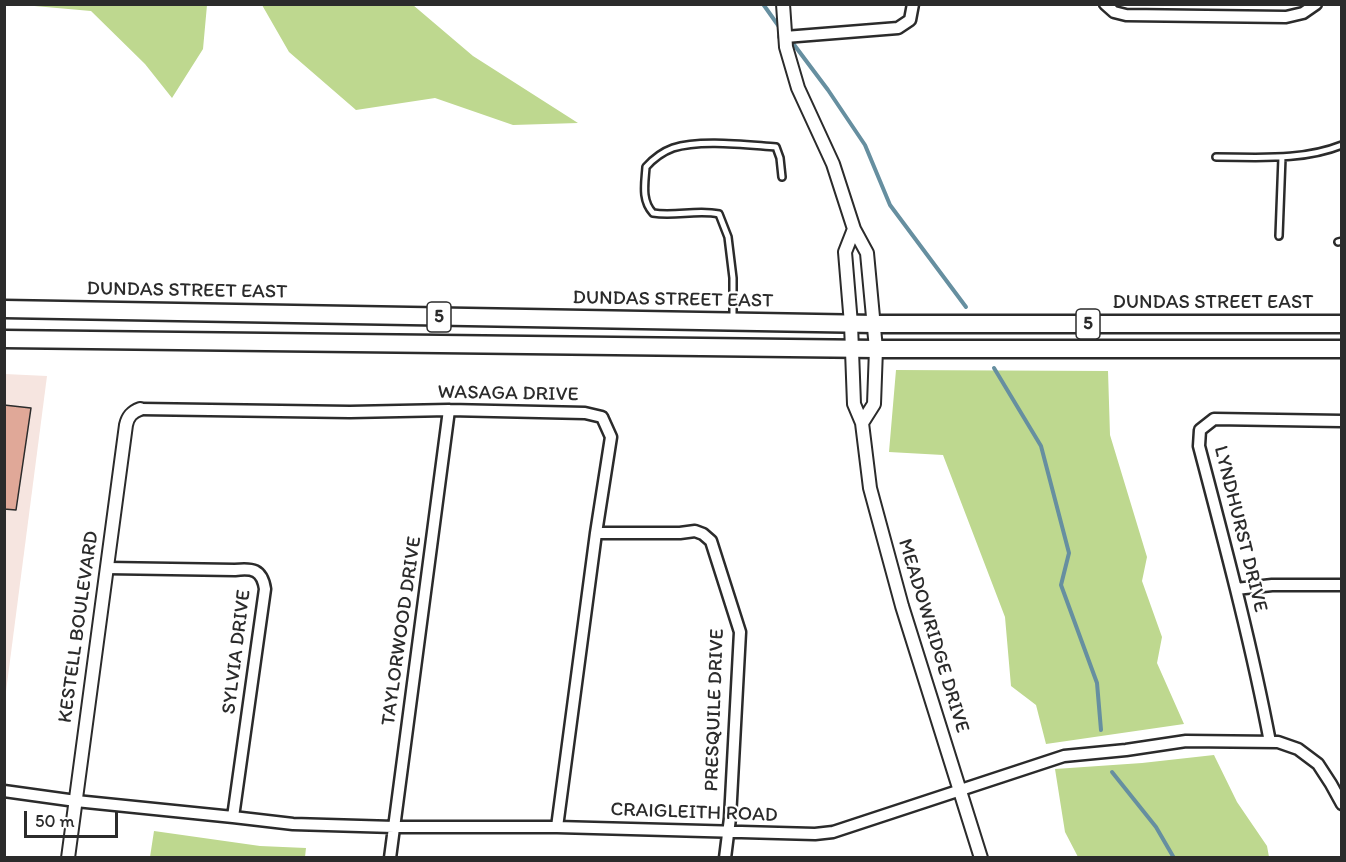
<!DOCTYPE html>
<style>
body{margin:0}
#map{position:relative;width:1346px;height:862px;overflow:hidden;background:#fff;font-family:Itim,sans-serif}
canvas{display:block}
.frame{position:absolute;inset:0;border:6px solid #2b2b2b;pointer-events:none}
.scale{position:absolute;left:24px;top:811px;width:94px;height:27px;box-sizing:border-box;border:3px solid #2b2b2b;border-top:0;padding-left:8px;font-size:18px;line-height:21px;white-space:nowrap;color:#2b2b2b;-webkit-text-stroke:4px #fff;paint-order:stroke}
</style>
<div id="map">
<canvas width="1346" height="862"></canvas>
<div class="frame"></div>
<div class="scale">50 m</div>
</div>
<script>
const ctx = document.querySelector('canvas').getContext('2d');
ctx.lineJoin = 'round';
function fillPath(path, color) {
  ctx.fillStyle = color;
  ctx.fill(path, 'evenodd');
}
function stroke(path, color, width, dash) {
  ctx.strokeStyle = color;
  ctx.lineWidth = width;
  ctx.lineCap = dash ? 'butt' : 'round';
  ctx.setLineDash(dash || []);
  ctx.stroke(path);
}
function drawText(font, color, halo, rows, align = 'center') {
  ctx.font = font + ' Itim,sans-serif';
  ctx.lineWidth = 4.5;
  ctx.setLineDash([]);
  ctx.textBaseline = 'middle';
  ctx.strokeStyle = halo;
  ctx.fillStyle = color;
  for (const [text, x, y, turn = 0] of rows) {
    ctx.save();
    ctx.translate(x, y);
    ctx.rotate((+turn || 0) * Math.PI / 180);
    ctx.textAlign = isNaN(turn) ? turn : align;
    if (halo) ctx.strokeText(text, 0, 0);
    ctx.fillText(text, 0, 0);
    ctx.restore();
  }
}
fillPath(new Path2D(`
 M5,374L47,376L5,699Z`), '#f6e5e0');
fillPath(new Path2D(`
 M23,5H207L203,49L172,98L145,64L91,11Z
 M262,5H413L473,56L578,123L513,125L435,98L356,110L289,52Z
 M896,370L1108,371L1110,435L1147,557L1142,581L1162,637L1157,663L1184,724L1046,744L1036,705L1011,686L1005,617L943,455L889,452Z
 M1214,755L1237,802L1267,846L1269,857H1078L1065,832L1055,769L1142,763Z
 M154,831L260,846L306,848L305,857H150Z`), '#bed88f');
stroke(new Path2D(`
 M763,4L780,28
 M789,38L828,90L865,145L890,205L966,307
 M994,368L1041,446L1069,553L1061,585L1097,683L1101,730
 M1112,772L1156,827L1174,858`), '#668fa0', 4);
const building = new Path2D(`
 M4,405L31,408L16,510L4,509Z`);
fillPath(building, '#e0a898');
stroke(building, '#2b2b2b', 1.5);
const service = new Path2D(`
 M1216,157C1258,157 1302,161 1342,145
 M1279,236L1282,157
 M1338,242L1342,241
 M733,320V278L728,237L719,214C697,209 675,217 653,213C641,200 645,183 646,167C654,158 662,152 673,148C700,139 747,145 776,147L780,158L782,177`);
const minor = new Path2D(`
 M1105,4L1114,12L1126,15L1286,17L1303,13L1316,4
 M785,37L898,28L910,20L913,4
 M140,409L350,412L449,410L585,413L602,417L611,437L596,533L557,827
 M596,533H680L695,531L703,534L711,541L740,632L730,818L725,858
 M107,568L235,570C252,568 262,569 265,589L233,817
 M1236,589L1272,585H1342
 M1270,742C1251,642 1225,545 1199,446L1200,430L1214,419L1342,421
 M4,791L76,801L233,817L293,824L394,827H557L815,834L833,832L1064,756L1126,750L1186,741L1278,742L1298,749L1318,764L1331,784L1342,804
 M390,858L449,410`);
const tertiary = new Path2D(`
 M783,4L786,47L798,88L833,164L854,229L867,253L876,349L874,404L862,423
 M854,229L845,252L851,324L854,404L862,423L870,488L902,606L981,858
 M68,858L126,425C128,416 132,412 140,409`);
const primary = new Path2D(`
 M4,309L874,324H1342
 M4,339L876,349H1342`);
stroke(service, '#2b2b2b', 10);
stroke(minor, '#2b2b2b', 15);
stroke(tertiary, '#2b2b2b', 16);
stroke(primary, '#2b2b2b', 21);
stroke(service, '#fff', 5);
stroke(minor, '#fff', 10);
stroke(tertiary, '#fff', 12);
stroke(primary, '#fff', 16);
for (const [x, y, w] of [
 [439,317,24],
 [1088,324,24]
]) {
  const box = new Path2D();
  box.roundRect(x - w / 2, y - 15, w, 30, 4.5);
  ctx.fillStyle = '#fff';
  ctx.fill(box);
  stroke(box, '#2b2b2b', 1.5);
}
drawText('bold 18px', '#2b2b2b', null, [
 ["5",439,317],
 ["5",1088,324]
]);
drawText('20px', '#2b2b2b', '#fff', [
 ["DUNDAS STREET EAST",187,291,1],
 ["DUNDAS STREET EAST",673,300,1],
 ["DUNDAS STREET EAST",1213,303],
 ["WASAGA DRIVE",508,394,1],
 ["LYNDHURST DRIVE",1240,529,76],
 ["KESTELL BOULEVARD",79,627,-82],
 ["TAYLORWOOD DRIVE",402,631,-82],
 ["MEADOWRIDGE DRIVE",933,636,73],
 ["SYLVIA DRIVE",237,652,-83],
 ["PRESQUILE DRIVE",715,710,-88],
 ["CRAIGLEITH ROAD",694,813,2]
]);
</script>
